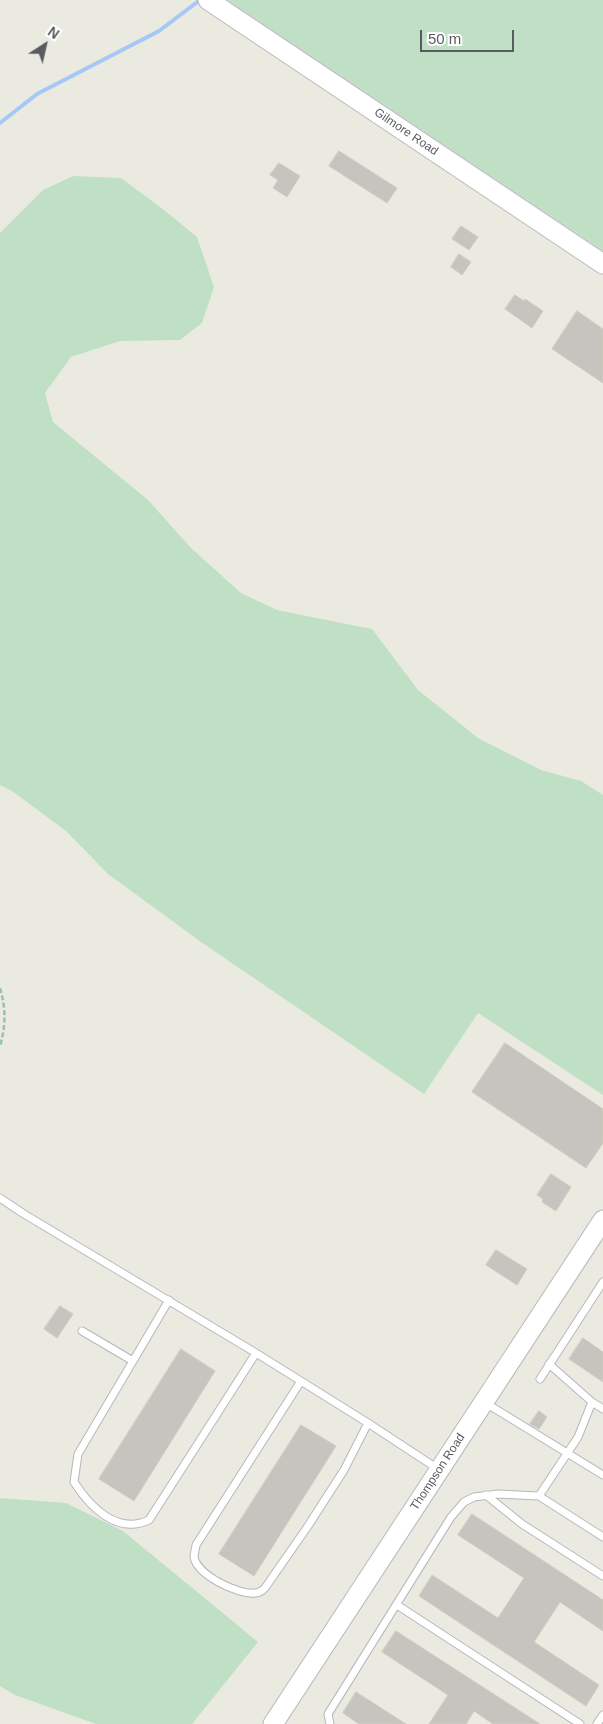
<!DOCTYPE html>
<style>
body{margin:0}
#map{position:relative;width:603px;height:1724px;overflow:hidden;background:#ebeae1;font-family:Arial,sans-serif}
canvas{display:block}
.north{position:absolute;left:20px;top:20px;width:50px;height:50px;-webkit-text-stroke:4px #fff;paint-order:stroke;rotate:35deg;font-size:14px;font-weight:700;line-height:20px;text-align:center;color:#595b60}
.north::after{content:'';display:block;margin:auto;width:18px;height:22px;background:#595b60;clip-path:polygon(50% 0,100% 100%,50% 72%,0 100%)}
.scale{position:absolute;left:420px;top:30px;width:94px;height:22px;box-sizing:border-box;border:2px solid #595b60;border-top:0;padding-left:6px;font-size:15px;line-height:18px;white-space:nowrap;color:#595b60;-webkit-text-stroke:4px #fff;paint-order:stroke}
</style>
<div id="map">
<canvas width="603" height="1724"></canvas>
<div class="north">N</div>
<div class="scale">50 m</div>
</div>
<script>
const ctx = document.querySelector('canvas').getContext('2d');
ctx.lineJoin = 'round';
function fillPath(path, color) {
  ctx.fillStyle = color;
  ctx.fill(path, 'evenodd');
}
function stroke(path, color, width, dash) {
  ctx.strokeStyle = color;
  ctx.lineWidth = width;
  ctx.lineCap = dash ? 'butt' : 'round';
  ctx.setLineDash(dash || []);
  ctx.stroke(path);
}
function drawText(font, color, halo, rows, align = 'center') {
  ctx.font = font + ' Arial,sans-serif';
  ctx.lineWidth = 4;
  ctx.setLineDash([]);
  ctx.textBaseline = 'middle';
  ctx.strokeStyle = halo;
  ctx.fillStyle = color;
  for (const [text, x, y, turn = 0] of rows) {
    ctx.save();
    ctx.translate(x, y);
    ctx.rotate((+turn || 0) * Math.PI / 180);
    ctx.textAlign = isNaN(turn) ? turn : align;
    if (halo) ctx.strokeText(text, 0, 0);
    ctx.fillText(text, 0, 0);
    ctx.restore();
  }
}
fillPath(new Path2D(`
 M227,0H603V251Z
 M73,176L121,178L164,210L197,237L214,287L202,323L180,340L120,341L71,357L45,393L53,422L148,500L191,548L241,593L277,610L372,629L418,690L478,738L541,770L581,781L603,795V1095L478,1013L424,1094L201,942L108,874L66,831L12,791L0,785V233L43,190Z
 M0,1498L66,1503L123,1531L258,1642L192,1724H96L15,1695L0,1686Z`), '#bfe0c4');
stroke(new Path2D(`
 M0,123L37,94L159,31L200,0`), '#a5c8f6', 4);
const building = new Path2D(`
 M339,151L397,188L387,203L329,166Z
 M279,163L300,176L287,197L273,188L278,180L270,175Z
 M461,226L478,237L469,250L452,239Z
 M459,254L471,262L462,275L451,267Z
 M515,295L524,301L525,299L543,311L532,328L505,309Z
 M577,311L603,329V383L552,349Z
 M505,1043L603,1109V1143L586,1168L472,1092Z
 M551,1174L571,1187L556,1211L542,1202L543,1199L537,1195Z
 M496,1250L527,1269L517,1285L486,1265Z
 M60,1306L73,1314L57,1338L44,1329Z
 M583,1338L603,1352V1382L569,1359Z
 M181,1349L215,1371L134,1501L99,1479Z
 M539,1411L547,1417L539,1429L530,1424Z
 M301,1425L336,1446L254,1576L219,1554Z
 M472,1514L603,1600V1631L560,1602L534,1642L599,1685L586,1706L419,1596L432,1575L498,1618L524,1578L458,1535Z
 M396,1631L540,1724H493L474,1711L466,1724H429L448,1695L382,1652Z
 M356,1692L406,1724H359L343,1713Z`);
fillPath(building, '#c6c4be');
stroke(building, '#cfccc0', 1);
const lane = new Path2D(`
 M0,1198L24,1214L256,1353L368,1423L438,1469
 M82,1331L133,1361L169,1300
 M133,1361L78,1454L74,1482C90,1507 117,1535 149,1520L256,1353
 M549,1364L592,1402L603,1409
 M540,1379L603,1282
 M301,1381L196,1545C196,1548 194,1553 194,1557C197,1575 238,1595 255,1593C259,1593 262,1591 265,1588L308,1526L344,1470L368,1423
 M484,1402L603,1475
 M486,1495L522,1524L603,1576
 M539,1496L578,1437L592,1402
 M397,1605L580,1724
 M330,1724L328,1714L451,1517L464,1502L474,1497L498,1494L539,1496L603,1537
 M597,1724L603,1715`);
const secondary = new Path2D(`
 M208,0L603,264
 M273,1724L603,1220`);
stroke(lane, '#b6b7bc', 9);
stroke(secondary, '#b6b8be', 21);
stroke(new Path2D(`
 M0,988C6,1009 6,1025 0,1046`), '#99c0aa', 2.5, [5, 2.5]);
stroke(lane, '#fff', 7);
stroke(secondary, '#fff', 19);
drawText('12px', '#595b60', '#fff', [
 ["Gilmore Road",406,132,34],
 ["Thompson Road",438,1472,-57]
]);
</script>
